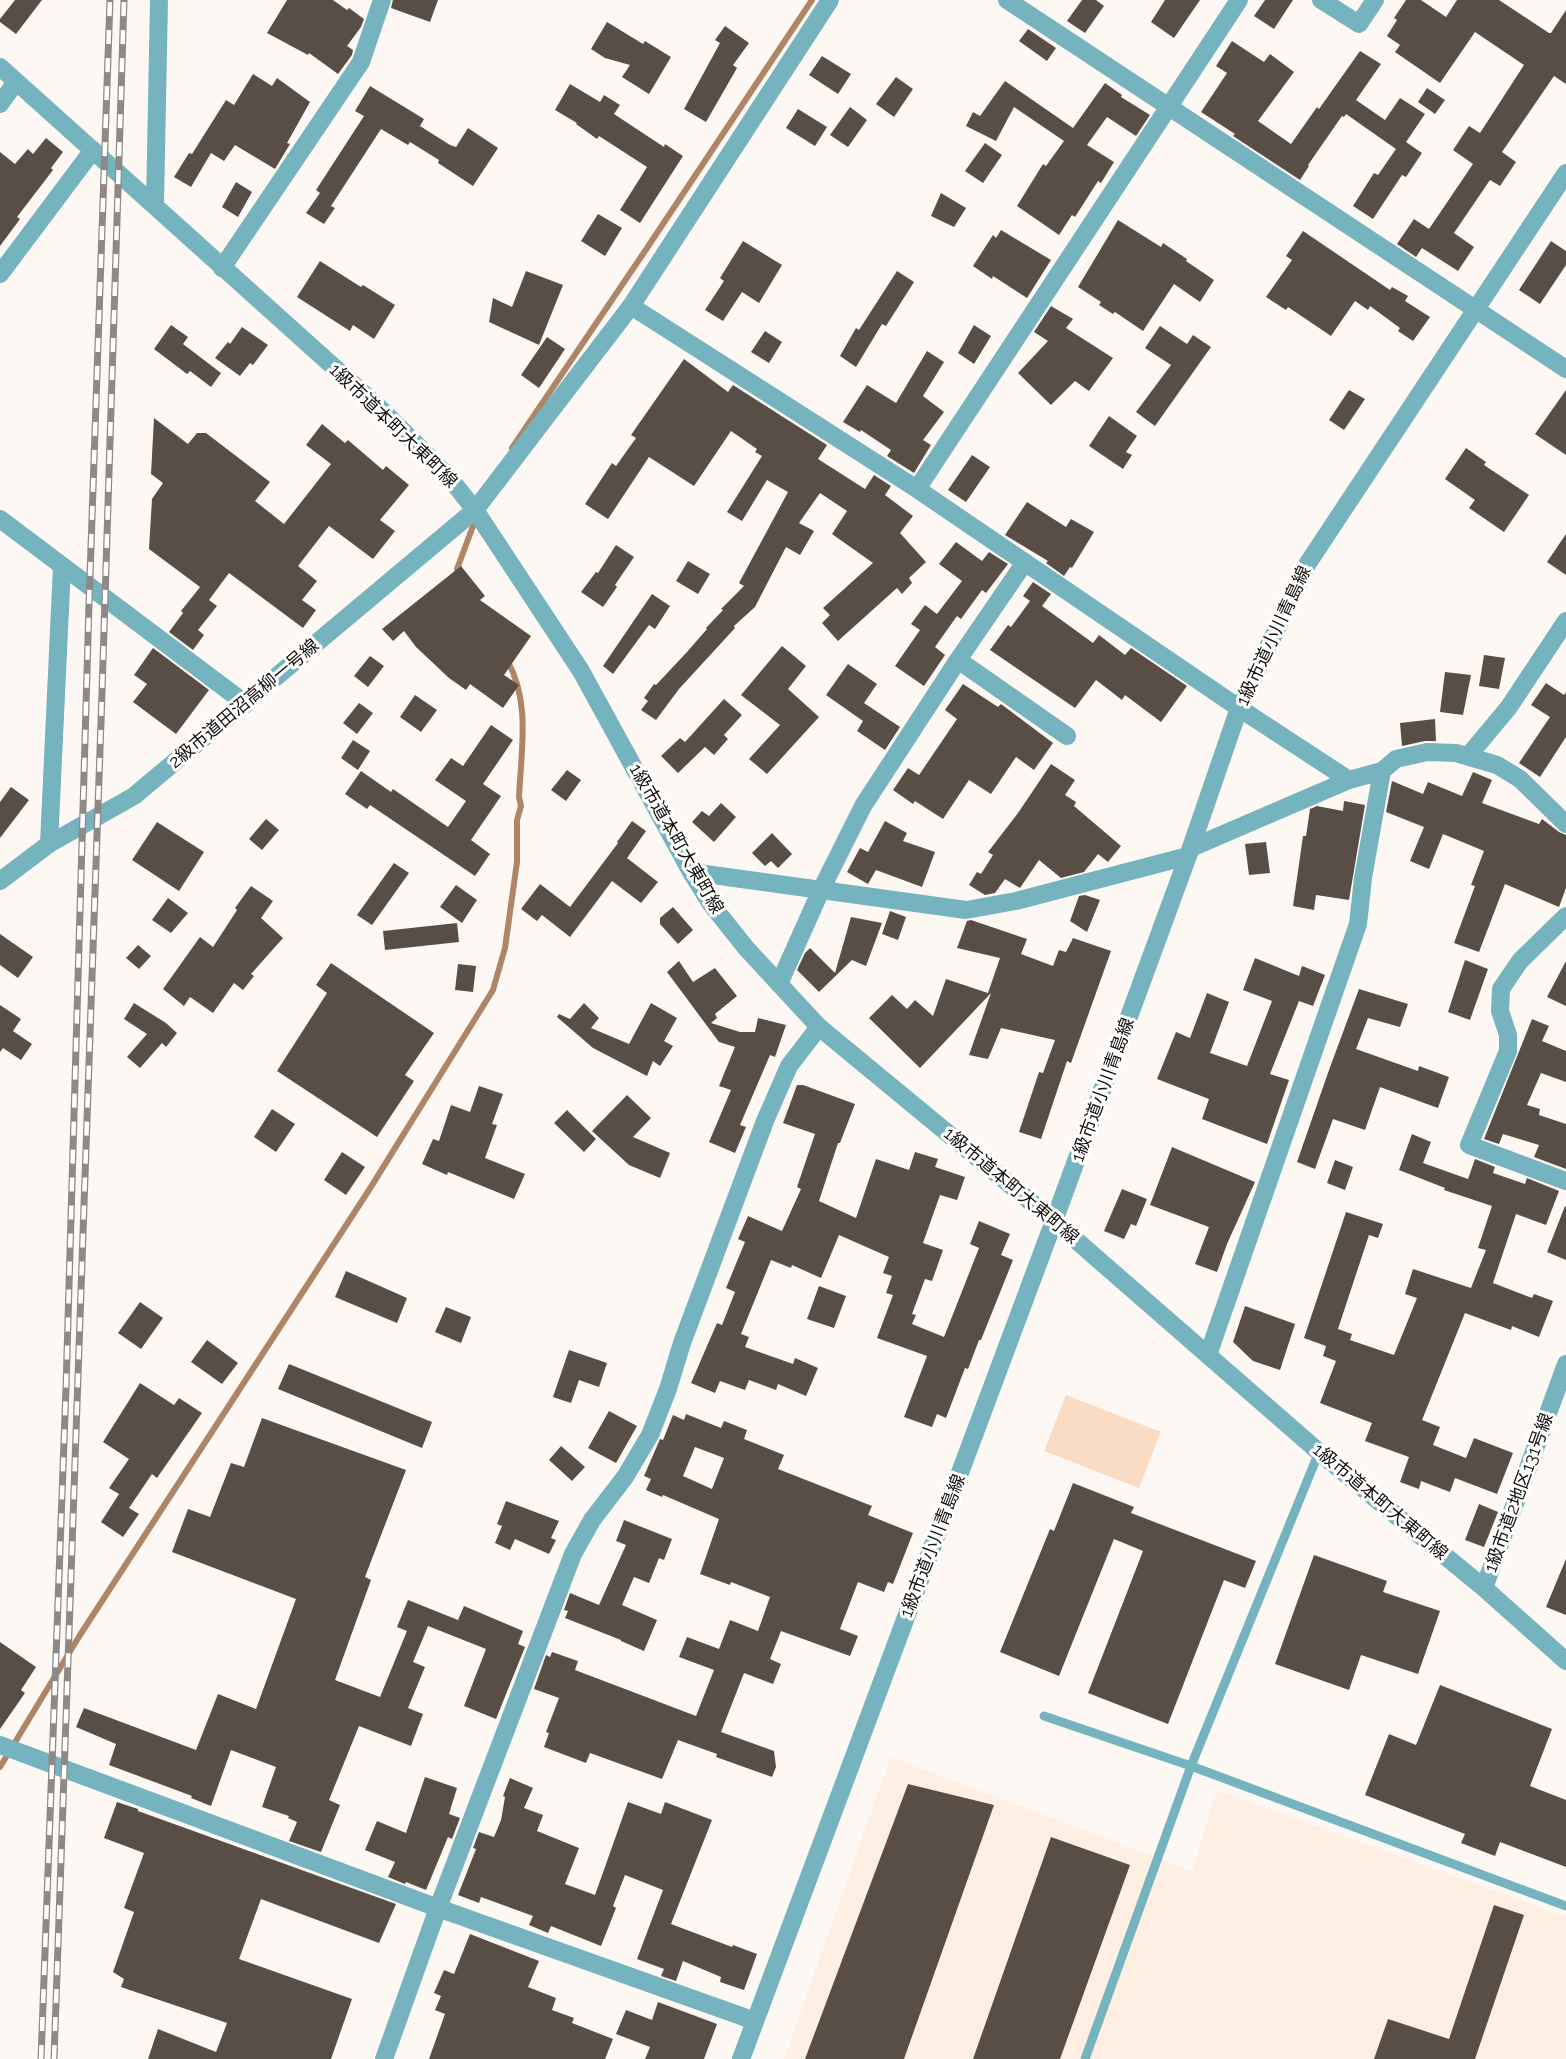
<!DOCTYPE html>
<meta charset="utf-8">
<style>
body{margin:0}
canvas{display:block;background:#fef8f4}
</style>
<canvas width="1566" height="2059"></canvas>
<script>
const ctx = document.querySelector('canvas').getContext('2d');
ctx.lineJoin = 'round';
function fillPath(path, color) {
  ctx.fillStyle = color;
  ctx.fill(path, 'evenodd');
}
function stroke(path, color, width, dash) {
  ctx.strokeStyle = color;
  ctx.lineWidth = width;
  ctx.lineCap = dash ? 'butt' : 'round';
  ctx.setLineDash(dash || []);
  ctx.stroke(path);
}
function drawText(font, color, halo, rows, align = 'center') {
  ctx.font = font + ' Raleway,"Noto Sans JP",sans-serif';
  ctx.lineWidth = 6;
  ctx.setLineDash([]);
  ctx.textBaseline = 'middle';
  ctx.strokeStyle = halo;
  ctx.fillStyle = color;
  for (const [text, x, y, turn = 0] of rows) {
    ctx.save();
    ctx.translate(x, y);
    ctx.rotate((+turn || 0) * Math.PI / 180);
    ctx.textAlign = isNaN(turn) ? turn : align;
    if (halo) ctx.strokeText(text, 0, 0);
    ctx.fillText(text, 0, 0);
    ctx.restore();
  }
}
fillPath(new Path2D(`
 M891,1757L1192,1871L1217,1790L1566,1917V2059H784Z`), '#ffefe2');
fillPath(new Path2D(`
 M1066,1395L1161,1432L1139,1488L1044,1451Z`), '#fadcc4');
stroke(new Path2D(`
 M512,448L647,248L812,0
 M459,576L457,569L476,518
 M0,1767L80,1635L369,1190L493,990L505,948L517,862V820L521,806L519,797C521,751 531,702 507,660`), '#ae8667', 6);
fillPath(new Path2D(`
 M15,0H42L16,34L0,22V19Z
 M287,0H333L347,10L349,8L364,19L361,27L347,46L353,50L352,55L338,74L309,53L308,55L267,33Z
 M393,0H438L430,22L391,8Z
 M1082,0H1096L1104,6L1085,33L1067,21Z
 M1165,0H1200L1174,38L1151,22Z
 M1265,0H1293L1274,29L1254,16Z
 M1406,0H1421L1446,17L1457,0H1499L1549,33H1551L1566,10V84L1554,76L1502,152L1516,162L1500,186L1490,180L1454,233L1474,247L1458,271L1422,248L1416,257L1397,244L1414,219L1429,229L1473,164L1453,150L1469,126L1480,133L1524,65L1475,32L1440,83L1395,52L1400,45L1387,36L1397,20L1394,18Z
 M607,22L643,44L645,41L671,57L649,94L622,77L630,65L605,58L591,49Z
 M725,26L749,43L733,65L737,68L706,122L684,109L720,43L715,40Z
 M1028,29L1056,48L1047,61L1019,41Z
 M1232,41L1264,62L1270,54L1294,72L1258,121L1291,144L1317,107L1319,109L1360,51L1381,64L1356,100L1385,120L1400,98L1425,114L1406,142L1422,153L1406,177L1402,175L1373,219L1353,206L1374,173L1378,175L1396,149L1346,114L1344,117L1342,116L1308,165L1309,166L1300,180L1233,136L1235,134L1201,112L1227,73L1216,66Z
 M822,56L851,74L838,94L809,75Z
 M253,74L272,86L277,78L310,102L287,143L290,144L275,169L235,145L224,161L211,153L191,187L174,177L189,153L192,154L226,100L234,105Z
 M896,77L913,89L894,117L876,104Z
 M1005,81L1073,128L1105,83L1122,95L1121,97L1150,115L1136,136L1107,117L1087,145L1114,162L1101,183L1098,181L1075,217L1072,215L1059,235L1017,206L1043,164L1046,166L1064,141L1014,107L996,141L966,126L973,112L980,116Z
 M570,84L600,102L604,95L620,105L614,114L664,147L665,144L683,156L640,223L620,210L647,167L599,136L597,139L576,124L577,123L555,110Z
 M370,86L424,119L420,126L450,145L456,147L468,128L498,148L473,186L438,163L439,160L410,142L408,145L381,129L331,206L335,208L324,224L306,213L320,193L316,190L364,116L355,111Z
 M1427,88L1445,100L1435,114L1418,102Z
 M850,107L867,120L848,147L830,135Z
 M798,109L827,127L815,146L786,128Z
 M46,138L63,152L51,168L53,170L17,217L20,219L0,246V152L15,164L28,149L33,154Z
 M985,143L1002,155L983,183L965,171Z
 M236,182L252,192L238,217L222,207Z
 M941,193L966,208L954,227L931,216Z
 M598,214L622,228L605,256L581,241Z
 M1118,220L1161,247L1163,243L1187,259L1186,261L1214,280L1200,302L1174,284L1143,331L1115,312L1113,314L1099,305L1101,302L1078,287Z
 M1001,230L1051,260L1027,298L993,276L992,279L973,266L993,235L996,238Z
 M1303,231L1390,290L1392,287L1408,296L1405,301L1430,317L1413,341L1398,331L1400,328L1370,306L1368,310L1355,301L1331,336L1288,307L1286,310L1266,297L1292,260L1286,256Z
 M743,241L782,265L759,303L742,292L723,321L705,310L724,281L720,278Z
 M1551,241L1566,251V265L1540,304L1519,290Z
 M320,261L361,287L363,285L395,305L374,339L353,325L350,331L297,297Z
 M526,271L563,285L539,345L489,322L493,298L512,307Z
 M897,271L914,282L886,326L882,324L856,367L840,356L856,328L859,330Z
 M1051,306L1073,319L1066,328L1113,358L1089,391L1075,381L1051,405L1018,373L1048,341L1034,332Z
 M171,325L188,337L183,344L221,373L211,387L190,371L187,374L154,349Z
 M974,325L991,336L974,364L958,353Z
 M1160,326L1187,344L1193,335L1211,347L1155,426L1136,412L1171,365L1145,348Z
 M242,327L268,345L253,365L250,363L240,376L215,358L228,342L230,344Z
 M765,331L782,342L769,363L751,352Z
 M547,337L565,349L539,388L521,375Z
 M927,351L944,362L923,396L944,412L923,440L931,445L914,473L887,456L891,450L861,430L860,432L843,422L867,385L896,403Z
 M684,359L728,392L733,385L827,445L818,459L865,489L874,475L891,486L885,495L913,516L900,533L926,562L909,578L912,583L902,594L897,588L838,641L822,623L830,615L823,608L873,563L832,534L847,511L820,493L799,523L814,531L800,555L786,547L755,607L734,626L735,628L679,689L656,720L641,710L648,701L644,698L654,684L656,685L687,652L707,629L706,628L723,610L721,609L744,586L739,583L788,492L767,480L742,521L727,512L762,456L755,452L757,449L731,431L694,486L649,457L608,519L585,504L612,463L616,466L636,438L631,435Z
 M1349,390L1365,399L1344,430L1329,420Z
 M1566,390V455L1535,434Z
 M1109,416L1137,436L1126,452L1132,455L1123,469L1089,446Z
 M154,418L188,444L197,433H206L270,482L255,501L284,524L331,464L306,445L322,424L345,443L348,440L383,470L386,466L409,485L380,520L395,531L373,559L329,526L298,566L317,581L302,600L316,610L303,628L229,573L209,600L217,606L198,630L204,635L193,650L169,632L183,613L181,611L200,587L149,549L152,499L163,483L151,474Z
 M1466,448L1486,462L1484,465L1529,495L1504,532L1469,508L1475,500L1445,479Z
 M972,455L990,467L966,502L948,490Z
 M1027,502L1066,527L1071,519L1094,532L1072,568L1070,567L1064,576L1046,563L1048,561L1005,535Z
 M1566,534V575L1547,562Z
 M956,542L982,561L989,552L1008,564L986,593L982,590L961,619L957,616L935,647L945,655L924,686L895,666L920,630L911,624L925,605L937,614L962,581L939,564Z
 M616,545L634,557L615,585L617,587L603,607L581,592L596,572L598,573Z
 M688,561L710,574L698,594L676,581Z
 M461,566L485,596L480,600L531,636L504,675L519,685L503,708L470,684L466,690L449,678L416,647L404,631L393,641L382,629Z
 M1033,582L1051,594L1042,606L1093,643L1099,635L1125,655L1131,648L1187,686L1161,722L1125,695L1122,700L1096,680L1075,708L990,650L1008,625L1011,627L1030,601L1023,596Z
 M652,594L670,606L655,629L649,625L613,674L603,666Z
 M782,646L806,666L788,689L819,717L767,774L749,759L780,725L741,695Z
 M153,648L209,690L176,734L133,702L147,684L134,675Z
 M1484,655L1505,658L1499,689L1479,686Z
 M370,656L384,666L368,687L354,676Z
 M848,664L877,684L864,703L900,727L885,750L857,731L863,721L826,695Z
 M1445,672L1471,675L1463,715L1440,712Z
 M1546,683L1564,695L1566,692V737L1540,777L1519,763L1550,717L1531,705Z
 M963,684L998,707L1001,704L1053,743L1034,770L1016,757L991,794L969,780L943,819L915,801L913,804L893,790L908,768L919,775L957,719L945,710Z
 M415,695L437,710L421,732L400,717Z
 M724,699L742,715L724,735L728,739L714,755L705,747L678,773L661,756L680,738L685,742Z
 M359,703L373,713L357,734L343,723Z
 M1435,719L1436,741H1425L1402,746L1400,723Z
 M491,725L513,740L483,784L501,796L471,840L490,854L475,876L370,805L367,809L345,794L361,771L391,792L393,789L448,827L466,801L435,780L451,758L463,766Z
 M353,740L370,751L358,770L341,758Z
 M1051,764L1075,780L1065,795L1076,802L1074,806L1121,846L1108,862L1098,854L1084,872L1061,878L1039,860L1020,888L1005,879L995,893L985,895L969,885L977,872L981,874L993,855L988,852L1018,813Z
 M567,770L581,780L566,801L551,790Z
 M1473,772L1492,780L1482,803L1539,824L1542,819L1559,832L1566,835V888L1559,907L1505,884L1479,952L1454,943L1475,886L1471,885L1484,851L1443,834L1429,869L1410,861L1424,827L1386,812L1392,781L1423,794L1428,782L1462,796Z
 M11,787L29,800L0,838V802Z
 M1344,801L1365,805L1349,900L1316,895L1314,910L1293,906L1303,836H1306L1310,809L1317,806L1343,811Z
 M721,803L736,817L714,842L692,822L702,811L709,816Z
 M266,819L279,830L262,850L249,839Z
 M632,821L646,831L627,858L658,882L641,903L612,881L570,937L542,915L537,921L521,909L540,884L570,907L618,843L617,842Z
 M885,821L907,833L903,841L935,852L922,887L876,870L868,884L847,872L860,848L868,852Z
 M157,822L204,852L179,891L132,860Z
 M772,833L792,854L778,868L771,861L765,866L752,853Z
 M1266,842L1270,873L1249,875L1245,844Z
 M394,863L409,873L372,925L357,915Z
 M456,885L477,900L462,923L440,907Z
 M251,886L273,901L261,918L283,938L251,974L254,976L243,990L234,983L213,1013L190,997L184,1006L163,989L200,937L213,947L237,910L235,908Z
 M1085,895L1100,900L1087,932L1070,921L1079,896Z
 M168,898L188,913L171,933L152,920Z
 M673,907L693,930L678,944L660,924V918Z
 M890,911L906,917L898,940L882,934Z
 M851,917L882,923L866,966L852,960L819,992L797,970L805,953L810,948L835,973Z
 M971,920L1027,939L1021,954L1053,966L1059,950L1066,952L1073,938L1111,951L1071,1063L1067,1061L1041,1139L1019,1132L1039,1072L1043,1073L1055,1040L1001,1028L988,1059L969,1055L991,993L920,1068L869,1018L892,995L907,1009L915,1000L933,1016L946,979L988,993L1000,958L957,948L967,921Z
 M457,923L459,942L385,950L383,931Z
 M0,934L33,957L18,978L0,965Z
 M138,945L151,956L139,969L126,958Z
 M1255,958L1299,976L1302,966L1325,975L1313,1006L1299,1001L1270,1074L1289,1080L1267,1144L1202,1119L1209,1099L1157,1079L1176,1032L1190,1038L1207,993L1229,1002L1210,1053L1247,1066L1272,1001L1243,990Z
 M1465,960L1488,969L1470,1020L1448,1012Z
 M679,961L693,982L715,968L737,996L715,1014L717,1018L711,1023L740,1032H755L758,1018L786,1025L775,1057L770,1055L740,1125L746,1127L735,1153L709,1142L731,1090L719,1086L735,1047L719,1042L667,972Z
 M1566,961V1006L1547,997Z
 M331,963L434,1033L405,1075L414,1081L377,1137L277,1071L327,993L316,985Z
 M458,964L476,966L473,992L455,990Z
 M1359,989L1408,1004L1400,1027L1368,1018L1356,1049L1418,1071L1419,1066L1449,1077L1438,1108L1380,1087L1365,1130L1333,1119L1315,1169L1297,1162L1329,1070Z
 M134,1003L166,1023L177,1033L166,1047L162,1043L140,1068L127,1057L147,1034L124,1019Z
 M584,1003L599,1018L591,1028L629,1044L651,1003L677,1018L664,1041L673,1046L660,1066L653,1061L647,1076L593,1048L557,1017L559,1014L570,1019Z
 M0,1005L21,1019L13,1031L32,1044L21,1060L3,1048L0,1052Z
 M1532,1019L1549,1026L1542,1041L1566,1051V1082L1541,1073L1527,1105L1540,1109L1539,1115L1566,1124V1169L1534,1157L1539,1145L1503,1134L1499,1144L1484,1139Z
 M797,1085H803L855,1104L840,1143H838L819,1201L856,1218L876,1159L909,1170L915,1152L938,1159L935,1167L965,1177L957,1200L940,1195L923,1243L943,1250L932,1281L925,1279L912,1314L916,1315L912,1324L944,1337L979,1248L970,1244L979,1221L1010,1234L1001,1255L1013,1260L981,1340H979L968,1369L965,1368L946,1418L937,1414L932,1427L904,1417L927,1356L877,1338L893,1295L886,1293L892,1276L883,1273L889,1257L839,1235L821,1278L792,1265L791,1268L771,1260L741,1334L749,1337L745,1347L793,1364L795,1358L818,1368L806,1396L778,1384L776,1390L749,1380L745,1390L720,1381L715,1393L691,1383L717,1323L722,1325L735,1292L726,1288L745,1242L738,1239L748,1216L782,1231L801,1189L797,1187L815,1134L783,1123Z
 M479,1086L503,1094L492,1124L497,1125L485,1158L525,1174L514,1199L448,1172L447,1175L422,1164L433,1139L439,1141L451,1105L470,1112Z
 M627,1095L651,1118L633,1137L670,1153L660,1178L629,1165L592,1131Z
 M272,1109L295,1124L276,1152L254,1137Z
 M567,1110L596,1139L584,1152L554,1123Z
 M1412,1134L1431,1142L1423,1163L1468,1179L1475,1159L1495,1167L1493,1173L1525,1184L1527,1178L1559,1191L1546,1225L1516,1214L1493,1283L1532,1298L1534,1294L1553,1301L1539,1337L1512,1326L1511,1330L1465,1313L1422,1420L1440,1427L1433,1445L1466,1458L1474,1438L1513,1453L1497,1494L1455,1478L1450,1492L1421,1481L1419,1489L1400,1482L1409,1457L1365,1441L1372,1423L1320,1403L1336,1361L1323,1356L1326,1346L1304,1338L1346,1212L1383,1224L1378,1238L1369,1235L1338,1329L1352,1334L1350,1340L1394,1355L1417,1298L1405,1294L1413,1269L1471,1288L1486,1250L1478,1248L1492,1206L1444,1190L1445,1188L1399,1170Z
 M1172,1147L1255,1182L1227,1244L1217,1272L1195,1264L1209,1227L1150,1205Z
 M342,1152L365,1167L346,1195L324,1180Z
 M1335,1160L1353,1167L1345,1190L1327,1183Z
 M1122,1189L1147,1199L1136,1226L1131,1224L1124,1239L1104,1231Z
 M1565,1206L1566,1207V1260L1547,1252Z
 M346,1271L407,1298L397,1323L335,1297Z
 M819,1286L846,1296L834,1328L807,1319Z
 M140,1302L163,1318L141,1349L118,1333Z
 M1245,1306L1295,1324L1280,1370L1253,1361L1233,1342Z
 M446,1307L471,1317L461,1343L435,1332Z
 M207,1340L238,1363L222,1384L191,1362Z
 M569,1350L607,1363L599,1387L579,1380L571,1403L553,1397Z
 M289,1364L432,1422L422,1448L278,1389Z
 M140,1383L174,1405L179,1398L202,1413L157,1478L152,1474L129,1508L139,1514L123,1537L101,1522L119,1494L109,1488L129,1459L103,1442Z
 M609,1411L637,1426L616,1463L588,1448Z
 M686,1414L721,1428L724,1421L747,1430L744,1439L784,1455L778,1469L872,1506L868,1515L913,1533L893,1584L888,1582L884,1592L858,1582L840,1629L858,1636L850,1656L781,1631L770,1659L781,1664L773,1684L744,1673L721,1732L774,1751L776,1767L772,1777L716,1757L717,1754L678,1740L662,1779L590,1753L586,1763L544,1747L549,1733L546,1732L559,1698L534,1689L546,1655L550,1657L552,1652L578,1661L575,1670L696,1716L714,1670L679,1657L687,1637L719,1649L730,1620L758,1631L770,1597L731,1582L730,1585L700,1574L719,1519L663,1495L662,1497L646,1490L651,1479L644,1476L657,1446L660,1439L663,1440L673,1415L684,1420ZM695,1447L724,1458L712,1489L683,1476Z
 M262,1418L406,1470L365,1577L371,1580L335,1680L380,1697L407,1631L397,1627L408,1600L458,1620L464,1606L523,1631L518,1644L525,1647L496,1719L464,1706L486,1649L428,1626L413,1662L425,1667L408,1708L423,1714L411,1746L359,1726L329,1800L340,1805L321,1852L289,1841L297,1822L288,1818L289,1816L262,1807L276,1767L231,1750L211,1806L191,1798L192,1796L109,1765L116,1744L76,1727L84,1708L196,1750L218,1694L256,1709L296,1599L172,1552L188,1509L210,1517L231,1463L244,1467Z
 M561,1446L585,1467L572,1481L549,1460Z
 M1073,1483L1134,1507L1131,1513L1256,1561L1245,1588L1224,1580L1168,1724L1088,1693L1143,1551L1114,1539L1059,1676L1000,1652L1050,1529L1054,1531Z
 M506,1501L559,1521L551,1538L556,1540L549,1554L515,1539L510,1550L495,1543L502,1526L497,1524Z
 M1479,1504L1498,1512L1484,1547L1465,1540Z
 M624,1520L672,1539L664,1560L659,1558L649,1583L634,1577L622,1605L657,1620L644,1651L621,1641V1640L565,1618L568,1611L564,1610L570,1593L599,1605L626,1545L616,1541Z
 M1314,1555L1387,1581L1383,1592L1440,1611L1418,1674L1361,1655L1349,1690L1275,1664Z
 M1566,1559V1615L1546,1607Z
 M0,1642L36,1667L21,1690L25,1693L0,1729Z
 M1440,1685L1552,1729L1530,1786L1566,1800V1867L1500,1842L1495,1856L1461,1843L1465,1834L1365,1795L1389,1734L1416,1745Z
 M425,1777L457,1788L449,1814L460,1818L452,1839L448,1837L426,1890L406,1882L405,1884L388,1877L395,1862L365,1850L377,1821L406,1833Z
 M510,1778L533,1788L524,1808L543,1815L537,1831L579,1848L565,1884L595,1895L628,1802L661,1814L665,1802L712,1820L671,1924L732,1947L733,1945L757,1954L744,1990L720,1982L721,1977L683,1961L676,1981L661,1976L664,1969L637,1959L663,1890L625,1875L613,1906L616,1908L601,1946L551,1926L548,1933L529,1925L533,1916L481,1897L479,1903L458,1895L476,1849L473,1848L479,1832L494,1837L501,1820L505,1797L503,1796Z
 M908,1784L994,1805L904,2059H805Z
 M117,1802L138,1809V1811L396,1904L379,1943L261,1899L239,1959L352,1999L331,2059H148L158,2029L216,2052L227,2023L121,1987L124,1979L113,1972L134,1912L124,1908L144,1853L104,1838Z
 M1051,1837L1130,1865L1060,2059H973Z
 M1494,1905L1524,1915L1475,2059H1374L1388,2019L1449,2039Z
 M470,1934L539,1961L528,1987L556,1998L552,2010L574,2018L572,2023L613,2039L605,2059H429L445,2014L435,2010L441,1996L434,1993L444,1970L454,1974Z
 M658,2002L717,2024L704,2059H645L650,2047L616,2034L626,2010L652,2020Z`), '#594e45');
stroke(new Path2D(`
 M1044,1716L1191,1766L1566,1906
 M1085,2059L1191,1766L1319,1452`), '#75b3bf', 9);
stroke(new Path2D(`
 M1007,0L1566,369
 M1321,0L1359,24L1375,0
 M0,104L16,82
 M155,204L159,0
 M222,268L361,62L382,0
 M0,274L93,150
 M631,306L917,489L1239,708L1349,780
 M917,489L1239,0
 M0,519L246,704
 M958,660L1067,736
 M1469,755L1509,707L1566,621
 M49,844L62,566
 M1191,848L1349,780L1382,771L1396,759L1427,752L1456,753L1497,765L1520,779L1566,824
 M691,872L966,910L1016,901L1188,856
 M1566,916L1520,961L1501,989L1500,1011L1508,1035V1051L1469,1145L1566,1181
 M779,984L821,890L863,806L958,660L1025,562
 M1208,1355L1358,924L1363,878L1382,771
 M0,1745L438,1908L755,2021
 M384,2059L438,1908L573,1554L592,1520L625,1477L650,1435L668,1389L682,1343L765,1121L789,1066L819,1027`), '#75b3bf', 18);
stroke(new Path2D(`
 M0,67L385,413L448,476L475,510L581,671L691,872L711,904L746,948L819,1027L1054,1221L1319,1452L1484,1588L1566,1661
 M0,881L49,844L134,796L475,510L631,306L830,0
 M1484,1588L1566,1364
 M741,2059L1054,1221L1188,856L1239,708L1308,563L1566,173`), '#75b3bf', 18);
const rail = new Path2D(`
 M41,2059L66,1388L89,604L110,0
 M54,2059L102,693L124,0`);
stroke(rail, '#8e8986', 7);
stroke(rail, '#fff', 4.5, [14]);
drawText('18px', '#14100d', '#fff', [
 ["1級市道本町大東町線",393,426,44],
 ["1級市道小川青島線",1274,636,-65],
 ["2級市道田沼高柳一号線",244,704,-40],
 ["1級市道本町大東町線",676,839,60],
 ["1級市道小川青島線",1103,1090,-70],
 ["1級市道本町大東町線",1011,1186,40],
 ["1級市道2地区131号線",1519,1493,-70],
 ["1級市道本町大東町線",1380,1502,40],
 ["1級市道小川青島線",933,1546,-69]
]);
</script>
